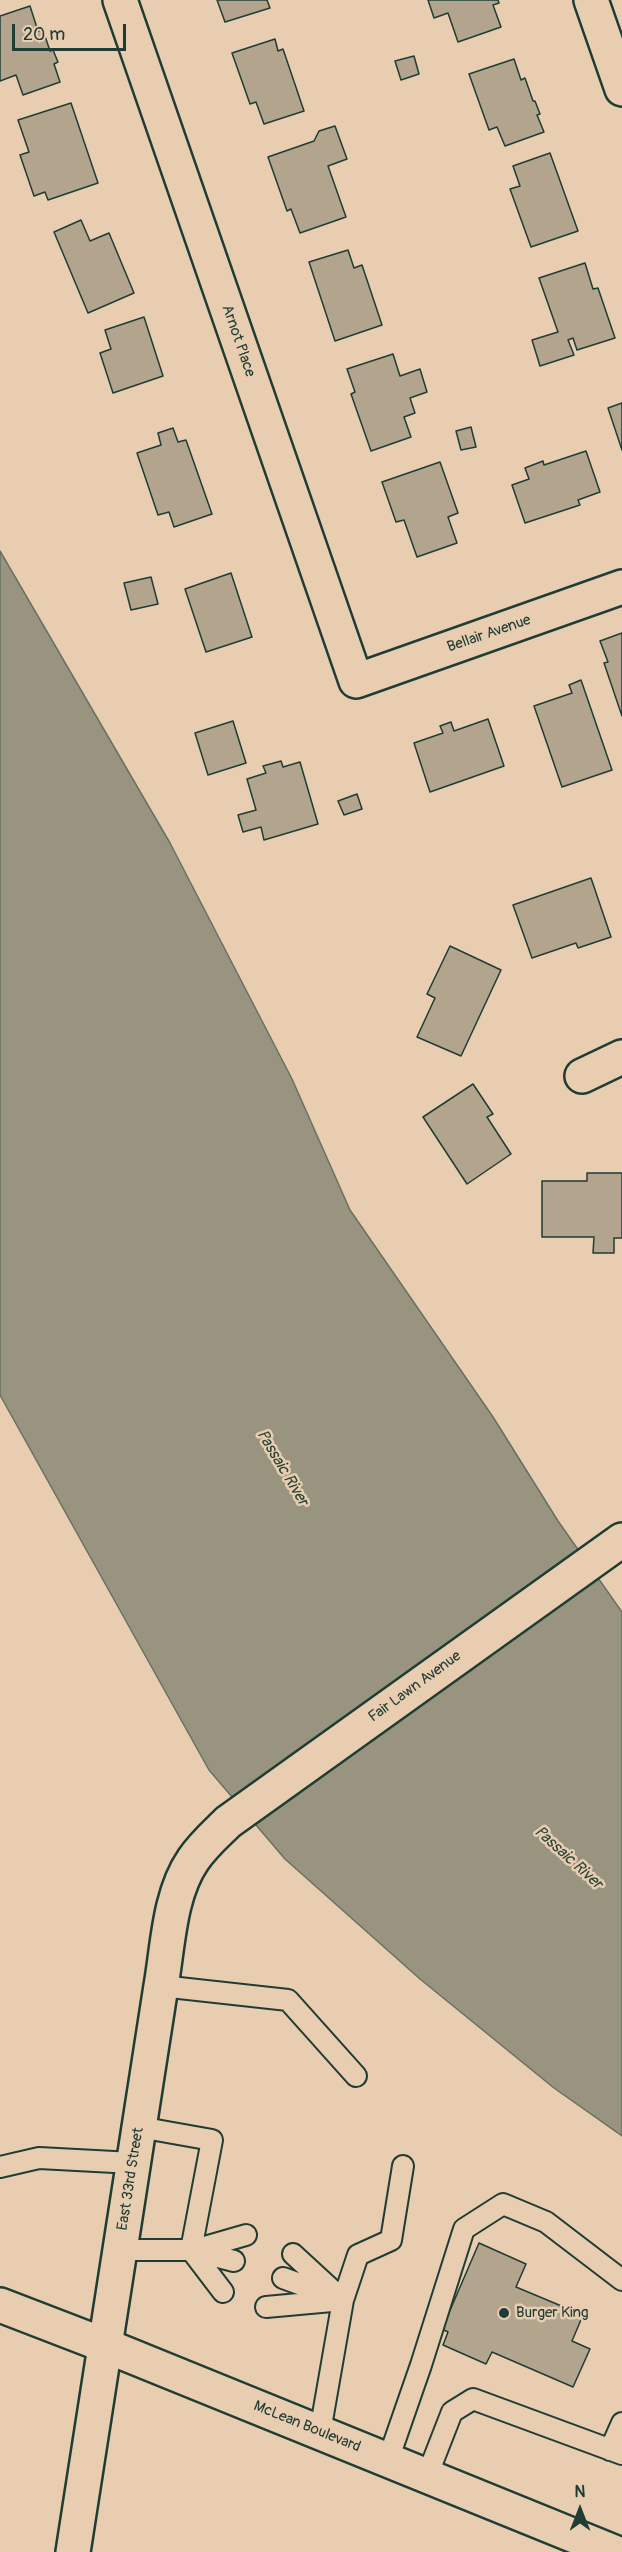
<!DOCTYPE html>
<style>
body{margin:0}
#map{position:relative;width:622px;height:2552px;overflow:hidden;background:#e9cdb0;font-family:Pangolin,sans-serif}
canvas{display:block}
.north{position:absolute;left:550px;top:2480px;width:60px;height:60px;-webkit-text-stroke:4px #e9cdb0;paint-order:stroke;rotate:0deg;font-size:16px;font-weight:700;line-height:24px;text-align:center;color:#1f3d34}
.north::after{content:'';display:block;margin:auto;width:21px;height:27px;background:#1f3d34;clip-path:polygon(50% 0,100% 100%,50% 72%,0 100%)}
.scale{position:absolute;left:12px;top:24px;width:114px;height:27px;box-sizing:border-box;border:3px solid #1f3d34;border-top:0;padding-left:8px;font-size:18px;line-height:21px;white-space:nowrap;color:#1f3d34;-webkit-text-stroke:4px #e9cdb0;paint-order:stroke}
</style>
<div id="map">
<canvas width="622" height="2552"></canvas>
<div class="north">N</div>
<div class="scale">20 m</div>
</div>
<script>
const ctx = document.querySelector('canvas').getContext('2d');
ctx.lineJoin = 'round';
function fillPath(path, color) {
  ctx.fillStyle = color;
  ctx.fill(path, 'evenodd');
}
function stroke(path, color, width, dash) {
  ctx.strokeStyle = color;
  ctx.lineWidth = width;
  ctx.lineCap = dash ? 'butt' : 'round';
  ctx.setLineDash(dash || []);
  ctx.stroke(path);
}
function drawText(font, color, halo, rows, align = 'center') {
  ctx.font = font + ' Pangolin,sans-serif';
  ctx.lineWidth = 5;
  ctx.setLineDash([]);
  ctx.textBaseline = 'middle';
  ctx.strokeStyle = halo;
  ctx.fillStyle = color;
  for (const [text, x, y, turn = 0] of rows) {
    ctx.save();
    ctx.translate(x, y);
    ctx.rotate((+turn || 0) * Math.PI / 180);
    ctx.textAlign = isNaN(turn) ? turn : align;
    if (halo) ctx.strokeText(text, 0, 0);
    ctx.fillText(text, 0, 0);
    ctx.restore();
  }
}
const water = new Path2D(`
 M0,551L170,843L292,1079L350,1210L493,1417L558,1521L622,1612V2136L554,2088L420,1979L285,1859L209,1770L0,1395Z`);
fillPath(water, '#99947f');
stroke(water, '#687161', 1.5);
const building = new Path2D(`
 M217,0H267L270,8L225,22Z
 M428,0H498L499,3L493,5L501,27L458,42L448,13L434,18Z
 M30,6L38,31L43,30L50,51L53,50L58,62L54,64L60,82L23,95L16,75L0,81V16Z
 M275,39L278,51L283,49L304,111L264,124L256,102L250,104L232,53Z
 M414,56L419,74L401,80L395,61Z
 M514,59L521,80L525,78L533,101H535L540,114L537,115L544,132L505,146L497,127L489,130L469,74Z
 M71,103L98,183L48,200L45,192L34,196L20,155L29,152L18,120Z
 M335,126L347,159L328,166L346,217L300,233L291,209L287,211L268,157L314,141L319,131Z
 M550,153L578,231L531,247L510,189L520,186L513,166Z
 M81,220L90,241L109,233L134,293L88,313L54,232Z
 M348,250L354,268L362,265L382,325L335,341L309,262Z
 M585,263L593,289L598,288L615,338L577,350L573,338L568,340L574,355L540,366L532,340L558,332L539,278Z
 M144,317L163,376L113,393L100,353L111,349L105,330Z
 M393,354L400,376L420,369L427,392L410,398L415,413L404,417L411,437L371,451L351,394L355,392L347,369Z
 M622,403V450L608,408Z
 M471,427L476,447L461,450L456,431Z
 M173,428L178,442L186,440L212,514L174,527L169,512L158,515L137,453L161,445L158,433Z
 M586,451L600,492L578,500L580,505L525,523L512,485L529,479L525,468L543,461L544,465Z
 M440,462L458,513L448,517L457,543L417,557L404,520L396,522L382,482Z
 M231,573L252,637L206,652L185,589Z
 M151,577L158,604L131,610L124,583Z
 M622,633V716L604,663L608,662L600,641Z
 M581,680L612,770L562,787L534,706L572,693L569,685Z
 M488,719L504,766L430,792L414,743L443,733L440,726L451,722L454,731Z
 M233,721L246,763L208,775L195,733Z
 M281,761L283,767L300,762L318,824L264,840L261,827L243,832L238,815L256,810L247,779L266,773L263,766Z
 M357,794L362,809L344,815L338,801Z
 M591,878L611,937L578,948L576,943L532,958L513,905Z
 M450,946L501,970L461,1056L417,1037L435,998L427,994Z
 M473,1084L493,1114L487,1117L511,1154L467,1184L423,1117Z
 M587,1173H622V1238H614V1253H593L594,1237H542V1181H587Z
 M479,2243L526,2264L516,2287L583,2315L572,2341L590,2349L573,2387L492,2352L486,2364L443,2345L448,2332L442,2329Z`);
fillPath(building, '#b2a48d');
stroke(building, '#1f3d34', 1.5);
const service = new Path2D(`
 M161,1986L288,2000L356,2076
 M139,2127L212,2140L191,2250L223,2292
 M0,2167L39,2158L133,2163
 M119,2250H191L234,2261
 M194,2250L246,2235
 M293,2254L343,2300
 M283,2278L335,2297
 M266,2307L343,2300
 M320,2432L343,2300L358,2255L391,2240L403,2166
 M610,2450L622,2423
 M388,2460L421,2365L464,2229L503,2204L546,2222L622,2280
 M427,2476L452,2412L473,2399L622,2454`);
const minor = new Path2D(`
 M120,0L356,681L622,587
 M591,0L622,89
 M582,1076L622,1057`);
const secondary = new Path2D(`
 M73,2552L161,1986C168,1946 169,1895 193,1860C203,1845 216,1834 228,1822L622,1540`);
const primary = new Path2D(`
 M0,2305L104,2345L614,2552`);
stroke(service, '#1f3d34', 24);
stroke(minor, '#1f3d34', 38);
stroke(secondary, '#1f3d34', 38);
stroke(primary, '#1f3d34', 38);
stroke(service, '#e9cdb0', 20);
stroke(minor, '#e9cdb0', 33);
stroke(secondary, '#e9cdb0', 33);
stroke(primary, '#e9cdb0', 33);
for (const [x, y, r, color] of [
 [504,2313,6,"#1f3d34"]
]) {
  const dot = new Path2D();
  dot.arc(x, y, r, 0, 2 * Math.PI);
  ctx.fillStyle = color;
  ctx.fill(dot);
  stroke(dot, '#e9cdb0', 2);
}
drawText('15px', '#1f3d34', '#e9cdb0', [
 ["Arnot Place",238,341,71],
 ["Bellair Avenue",489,634,-19],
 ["Fair Lawn Avenue",415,1687,-36],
 ["East 33rd Street",131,2179,-81],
 ["McLean Boulevard",307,2427,22]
]);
drawText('15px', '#1f3d34', '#e9cdb0', [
 ["Burger King",516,2313]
], 'left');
drawText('italic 16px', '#2b463c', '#e9cdb0', [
 ["Passaic River",282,1468,59],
 ["Passaic River",568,1858,42]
]);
</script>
